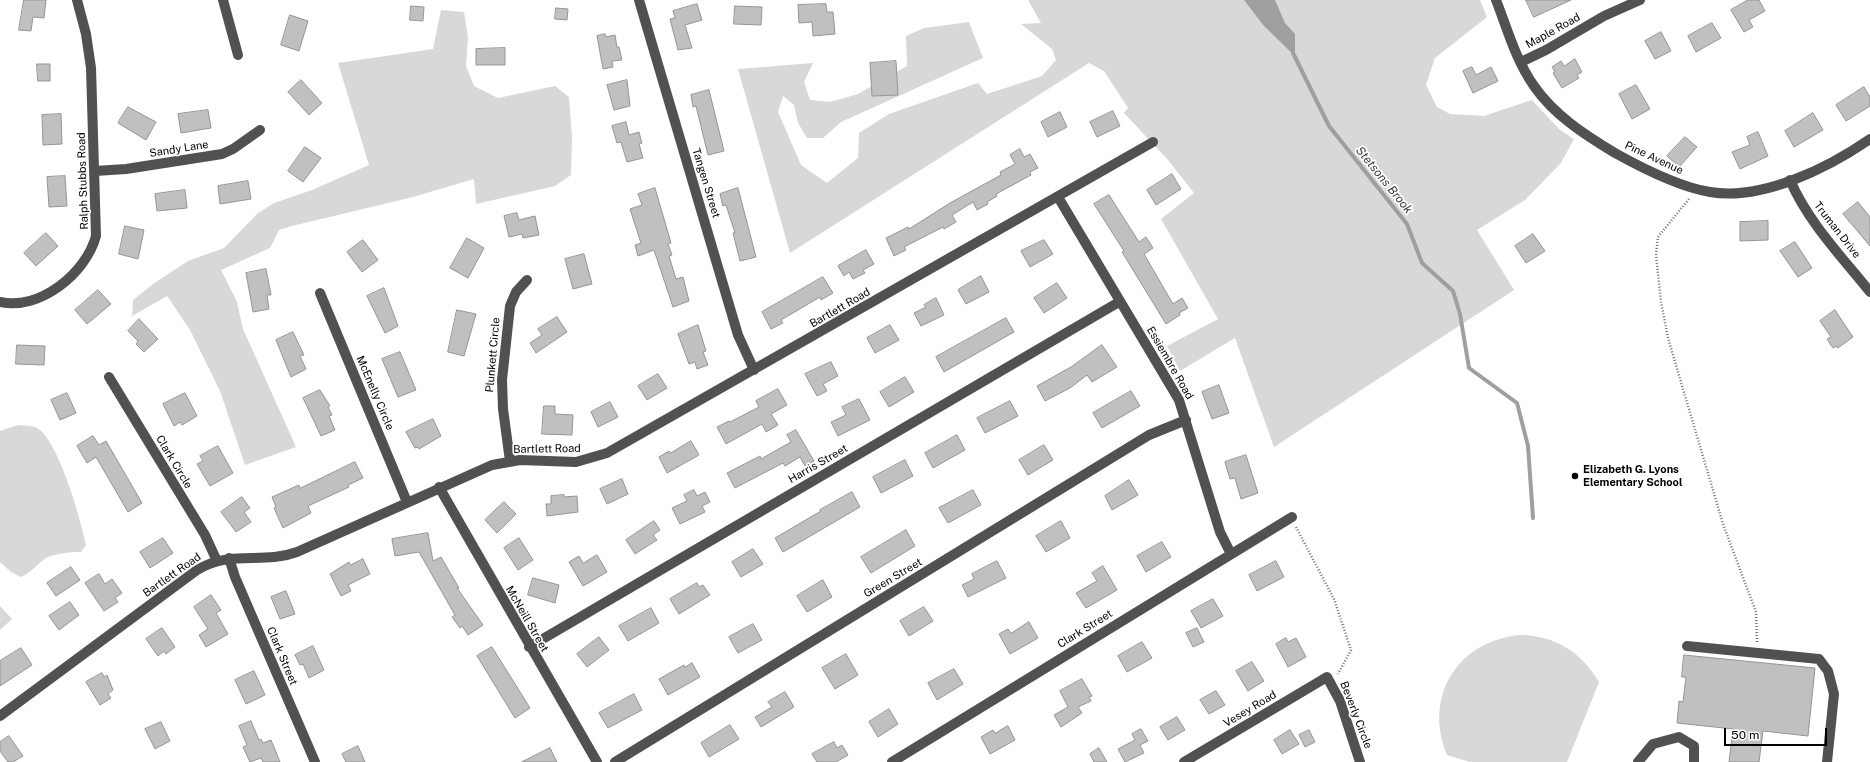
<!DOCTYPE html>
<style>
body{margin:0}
#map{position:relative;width:1870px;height:762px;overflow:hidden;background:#fff;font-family:"Public Sans",sans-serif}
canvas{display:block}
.scale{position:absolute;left:1724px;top:728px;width:103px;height:18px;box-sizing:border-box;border:2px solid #000;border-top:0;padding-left:5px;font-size:12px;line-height:14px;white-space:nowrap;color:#000;-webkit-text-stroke:3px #fff;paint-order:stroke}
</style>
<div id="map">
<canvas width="1870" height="762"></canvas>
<div class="scale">50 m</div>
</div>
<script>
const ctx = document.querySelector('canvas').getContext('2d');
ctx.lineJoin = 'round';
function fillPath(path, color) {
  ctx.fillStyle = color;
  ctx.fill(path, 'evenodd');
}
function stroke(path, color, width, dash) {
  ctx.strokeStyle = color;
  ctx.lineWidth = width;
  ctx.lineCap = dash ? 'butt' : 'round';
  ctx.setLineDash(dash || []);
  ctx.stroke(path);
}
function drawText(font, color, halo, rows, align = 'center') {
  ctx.font = font + ' "Public Sans",sans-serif';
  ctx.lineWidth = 3.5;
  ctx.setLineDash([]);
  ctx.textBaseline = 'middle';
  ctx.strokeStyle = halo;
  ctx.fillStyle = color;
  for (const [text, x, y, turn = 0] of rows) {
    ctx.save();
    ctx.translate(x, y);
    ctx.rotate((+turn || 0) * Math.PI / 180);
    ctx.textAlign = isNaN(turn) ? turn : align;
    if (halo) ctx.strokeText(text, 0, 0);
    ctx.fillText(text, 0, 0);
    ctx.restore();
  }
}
fillPath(new Path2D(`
 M1028,0H1480L1487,17L1435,58L1426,85L1437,107L1450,114L1484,116L1532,100L1559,129L1574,139L1561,163L1525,200L1477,230L1514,290L1274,447L1235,338L1180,371L1167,346L1218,319L1161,219L1194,193L1168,160L1124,113L1128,108L1104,71L1089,63L790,253L738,69L813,63L804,82L810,100L830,102L858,94L907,66L906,36L924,28L969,22L983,58L841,122L823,138H807L798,123L794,105L783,96L778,112L801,165L827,183L858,158L859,133L889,114L978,83L987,94L1042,76L1056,60L1052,49L1021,24L1041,23Z
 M441,10L464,12L468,37L466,66L474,86L498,98L555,86L569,97L572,136L571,175L555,186L476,204L474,179L413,197L292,226L279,230L270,248L221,270L237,302L243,329L296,447L245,465L220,391L190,330L167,296L132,316L133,300L153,284L188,261L224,248L258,213L274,203L312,190L369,165L338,63L433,49Z
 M18,425C24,426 32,425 37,428C58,439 81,520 86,545L81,552C70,552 56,553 46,558C37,564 31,573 21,577L11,572L0,562V431Z
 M0,606L12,619L0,630Z
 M1521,635C1556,636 1581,652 1599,682L1567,762H1470L1447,755C1423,696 1458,640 1521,635Z`), '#d8d8d8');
fillPath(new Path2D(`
 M1244,0H1275L1285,23L1295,34V56L1264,26Z`), '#9f9f9f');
stroke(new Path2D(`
 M1293,53L1329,126L1407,224L1422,263L1453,291L1460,314L1469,368L1517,403L1528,446L1533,518`), '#9f9f9f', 4);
const building = new Path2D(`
 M24,0H46L44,18L33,17L31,31L19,30Z
 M1526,0H1571L1534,17Z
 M1748,0H1759L1765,11L1749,20L1753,27L1744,32L1731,10Z
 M697,4L702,20L685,25L692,48L678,50L670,19L675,18L673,11Z
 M826,4L827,12H833L835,34L813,36L812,22L799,23L798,5Z
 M411,6L424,7L423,21L410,20Z
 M735,6L762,7L761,25L734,24Z
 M556,8L568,9L567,20L555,19Z
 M290,15L308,21L299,51L281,45Z
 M1712,23L1721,38L1696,52L1688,36Z
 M1661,32L1671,51L1655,59L1645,41Z
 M605,34L606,37L615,35L617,47H619L622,60L612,61L613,67L603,69L597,36Z
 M505,48V65H476V49Z
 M1575,59L1582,72L1577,75L1579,78L1562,88L1553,73L1555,72L1552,67L1561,61L1564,66Z
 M896,61L898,95L872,96L870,63Z
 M37,64H50V81H38Z
 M1472,67L1476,75L1491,67L1498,81L1473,93L1463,71Z
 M301,80L322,103L309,115L288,92Z
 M627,80L630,106L614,110L607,85Z
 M1636,85L1650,109L1632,119L1619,94Z
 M1864,87L1870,97V106L1846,121L1836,105Z
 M709,90L724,151L708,155L696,106L693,107L691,95Z
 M128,107L156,122L146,140L118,123Z
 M208,110L211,128L181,133L178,114Z
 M1113,111L1120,126L1097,137L1090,122Z
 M1060,112L1067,127L1048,137L1041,122Z
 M1813,113L1823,130L1794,147L1785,131Z
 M61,114L62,144L43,145L42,115Z
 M626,122L629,135L639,132L642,143L639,144L643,158L627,162L621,142L617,143L612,126Z
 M1758,132L1768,156L1740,169L1732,152L1750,145L1747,137Z
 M1685,137L1697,147L1679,167L1667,156Z
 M305,147L321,158L303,182L288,171Z
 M1020,149L1024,157L1030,154L1038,168L1030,172L1031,175L996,194L997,196L987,202L988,204L977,210L973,202L952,215L956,222L944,229L943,227L904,247L906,250L894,256L886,238L908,227L909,229L950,203L1001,175L1000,172L1015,164L1010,155Z
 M1172,174L1181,189L1156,205L1147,190Z
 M65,176L67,206L49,207L47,177Z
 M248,181L251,199L220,204L218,186Z
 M655,188L671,243L668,244L672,255L669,256L676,279L683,277L689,301L673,307L654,250L638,256L635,245L641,243L630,209L642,205L638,194Z
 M738,188L756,257L740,261L733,233H735L726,205L723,206L720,194Z
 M185,190L187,208L157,211L155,194Z
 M1109,195L1139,242L1146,237L1153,248L1144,254L1173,304L1182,298L1188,308L1179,313L1180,315L1166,324L1122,252L1124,251L1094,204Z
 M1858,202L1870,217V246L1843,214Z
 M517,213L519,220L535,216L539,235L523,238L522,234L509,237L504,216Z
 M1768,221V240L1740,241V222Z
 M125,226L144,230L138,259L119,254Z
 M46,233L58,246L36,266L24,253Z
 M1533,234L1545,251L1526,263L1515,246Z
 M467,238L484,248L468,278L450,268Z
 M363,240L378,260L362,272L347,252Z
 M1044,240L1053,254L1030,267L1021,251Z
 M1795,242L1812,268L1798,277L1780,251Z
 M866,250L874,264L863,270L865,273L853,279L849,272L844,276L838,266Z
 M584,254L592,284L573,289L565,259Z
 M266,269L271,295H267L269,309L253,312L246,273Z
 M981,276L989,292L966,304L958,290Z
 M823,277L833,293L821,300L820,297L781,320L783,323L771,329L762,312Z
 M1057,283L1067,298L1044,313L1034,298Z
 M384,288L398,326L385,333L367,296Z
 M98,290L111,304L87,324L75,310Z
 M936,298L944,315L921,326L914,313L926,307L924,305Z
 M457,310L476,314L464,356L448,352Z
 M1835,310L1853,337L1838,348L1836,346L1833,348L1827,339L1831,337L1820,321Z
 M557,317L567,332L536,353L530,343L542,335L538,329Z
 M1006,318L1014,332L944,372L936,357Z
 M139,319L158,339L144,352L136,344L138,341L128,331Z
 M698,325L706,351L703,352L708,365L697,369L695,362L689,364L678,334Z
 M890,325L899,340L875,353L867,338Z
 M293,332L304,355L300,356L306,369L291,377L276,340Z
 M17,345L45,346L44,365L16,364Z
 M1102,345L1117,367L1092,382L1087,375L1070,388L1045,401L1037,386L1071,367Z
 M400,352L416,390L398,397L382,359Z
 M831,362L838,376L823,384L827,391L817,396L805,374Z
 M658,374L667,388L647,400L638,386Z
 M905,377L914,392L889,407L880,392Z
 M1219,385L1229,413L1212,419L1202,392Z
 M778,389L787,405L771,414L778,425L766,432L762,424L726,444L717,427L729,421L730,422L759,407L756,401Z
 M320,390L330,406L328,407L332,415L329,416L335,430L321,436L303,398Z
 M1131,391L1140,406L1102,428L1093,413Z
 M67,393L76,413L60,420L51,400Z
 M185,393L197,416L182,425L180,422L174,426L163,404Z
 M859,399L870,420L838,436L831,422L846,415L842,407Z
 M1010,401L1018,416L985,433L977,418Z
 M610,402L618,417L598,427L591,412Z
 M544,406H555V414L573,415L572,435L542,434Z
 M433,419L441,436L419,449L418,447L415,448L406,432Z
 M796,430L814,461L805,466L800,457L785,466L783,463L735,488L727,473L760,456L761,459L791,442L787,435Z
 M957,435L965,450L933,468L925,453Z
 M93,436L99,445L106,441L142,503L128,512L96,457L87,463L77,446Z
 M691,441L699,455L667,473L659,457L669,451L670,453Z
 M1044,445L1053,460L1028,475L1019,460Z
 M218,446L233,473L210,486L197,464L203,461L200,456Z
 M1246,455L1258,493L1241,499L1235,478L1230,479L1225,462Z
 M905,460L913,476L881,493L873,477Z
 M355,462L363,478L348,485L349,487L308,506L311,513L283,528L274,508L276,507L272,497L299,485L300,488Z
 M622,479L628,494L607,504L600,489Z
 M1129,480L1138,495L1112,510L1105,496Z
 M694,490L697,496L705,492L710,502L702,506L705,512L680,524L672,508L687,501L684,495Z
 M973,490L981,505L948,523L939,508Z
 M852,492L860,507L783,552L775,538L821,511L820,510Z
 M564,495V497L577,496L578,512L547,516L546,504H551V496Z
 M242,497L250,508L244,512L251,522L236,532L221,512Z
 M504,502L516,514L497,533L485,520Z
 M654,521L660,530L653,535L657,540L635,554L626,540Z
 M1061,521L1070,538L1046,552L1036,536Z
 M906,530L915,546L871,573L861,557Z
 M428,533L433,561L441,557L459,588H457L483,625L468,635L462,626L460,628L452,617L455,615L419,552L395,556L392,539Z
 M163,538L173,553L150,568L140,552Z
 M519,538L533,560L518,570L504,548Z
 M1162,542L1171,557L1146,572L1137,556Z
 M753,549L763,564L741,577L732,562Z
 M597,555L607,572L583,586L569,562L579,556L583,563Z
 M363,559L370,574L348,585L351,591L341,596L330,574L349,562L350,565Z
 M997,561L1006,578L968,597L962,585L974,579L972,574Z
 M1276,561L1284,577L1257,591L1249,575Z
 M1103,566L1117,590L1086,608L1076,593L1097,581L1092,573Z
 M71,567L80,580L56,596L47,583Z
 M99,574L105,584L112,579L122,593L115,598L118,602L104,611L85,583Z
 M533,578L559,585L555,603L528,595Z
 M823,580L832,597L807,612L797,596Z
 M697,583L699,587L703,585L710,595L679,614L670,599Z
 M286,591L295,614L280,619L271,597Z
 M211,595L221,610L216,613L228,634L206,647L199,635L208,629L194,607Z
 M1213,599L1223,616L1201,628L1191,611Z
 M70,602L79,615L59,630L49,616Z
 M924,607L933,621L909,636L900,621Z
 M651,608L659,623L628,641L619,626Z
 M1029,622L1038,638L1010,654L999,634L1008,629L1011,633Z
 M753,624L762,640L738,653L729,637Z
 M162,628L175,647L166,654L164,651L158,656L146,639Z
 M1197,628L1204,642L1193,647L1186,633Z
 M599,637L609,650L587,667L577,654Z
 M1286,638L1288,642L1296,638L1306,657L1288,667L1276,644Z
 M1142,642L1152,658L1127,672L1118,656Z
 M313,646L324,670L309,678L303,664L300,665L295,655Z
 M492,647L530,708L515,718L477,656Z
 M21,648L32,665L0,686V661Z
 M846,654L858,675L835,689L822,668Z
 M1684,655L1815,668L1808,736L1763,731L1759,762H1729L1733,729L1677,723L1679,701L1683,702L1686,677H1682Z
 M1252,662L1264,681L1248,691L1236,671Z
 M692,663L700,677L668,695L659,679L684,665L685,667Z
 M954,669L963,684L937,700L928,683Z
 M254,671L265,695L246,704L235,680Z
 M102,673L104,677L107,675L113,690L108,694L111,698L100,705L86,682Z
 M1082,679L1092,696L1089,697L1091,701L1078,707L1082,713L1061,727L1054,715L1068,707L1060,691Z
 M1216,691L1225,705L1209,714L1200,700Z
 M785,692L794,707L761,727L755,717L772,707L768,702Z
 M634,694L642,710L608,728L599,713Z
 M889,709L898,724L878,737L869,722Z
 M1177,717L1185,730L1168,740L1160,727Z
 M251,721L259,740L261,739L263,743L271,740L280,762H263L261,758L250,762L243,747L247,745L239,726Z
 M161,722L170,741L155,749L145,729Z
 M730,725L739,739L709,757L701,743Z
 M1008,726L1015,740L990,754L981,737L993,730L995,733Z
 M1141,729L1148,741L1140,745L1144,753L1125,762L1118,749L1135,740L1132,734Z
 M1290,730L1299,744L1282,754L1274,740Z
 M1309,730L1315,742L1305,747L1299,735Z
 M9,736L23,756L13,762H8L0,751V742Z
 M834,742L837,748L842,745L848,755L836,762H817L812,754Z
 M358,746L365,762H346L342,754Z
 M550,748L557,762H522Z
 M1099,748L1107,762H1094L1090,754Z`);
fillPath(building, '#c0c0c0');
stroke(building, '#959595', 1);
stroke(new Path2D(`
 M1689,199L1658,237L1656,255L1661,302L1668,338L1723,524L1756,612L1757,642
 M1296,527L1334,599L1351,650L1338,674`), '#737373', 2.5, [1, 2]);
stroke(new Path2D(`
 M223,0L238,55
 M639,0L738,335L754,370
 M1496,0C1507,28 1516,61 1534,86C1554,115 1585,135 1615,153C1642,168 1679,187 1710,192C1762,201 1828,168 1870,139
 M1521,62L1546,50L1604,16L1640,0
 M95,171L126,169L222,154L233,149L260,130
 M1790,180C1808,222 1842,257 1870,292
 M1058,197L1179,400L1220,532L1231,554
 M320,293L407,502
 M0,302C40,311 86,273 96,236L91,68L86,34L77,0
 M109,377L205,535L217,561
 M510,461L503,409L502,380L510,306L516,292L527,280
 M439,487L597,762
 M229,558L235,577L315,762
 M1687,646L1819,659L1828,671L1834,694L1827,762
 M529,647L1119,302
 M0,716L197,570C232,549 262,565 297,552L492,465L520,460L576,462L607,453L1153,142
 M615,762L1149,435L1186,420
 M892,762L1292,517
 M1184,762L1327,677L1340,701L1360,762
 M1638,762L1653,744L1679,737L1694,746V762`), '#515151', 10);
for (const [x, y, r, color] of [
 [1575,476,4,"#000"]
]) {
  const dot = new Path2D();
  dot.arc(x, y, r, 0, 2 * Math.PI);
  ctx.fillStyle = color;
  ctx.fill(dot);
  stroke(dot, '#fff', 1.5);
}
drawText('11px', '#000', '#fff', [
 ["Maple Road",1553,31,-29],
 ["Sandy Lane",179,149,-9],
 ["Pine Avenue",1654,158,25],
 ["Ralph Stubbs Road",83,181,-92],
 ["Tangen Street",706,183,73],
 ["Truman Drive",1837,230,52],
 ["Bartlett Road",840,308,-30],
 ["Plunkett Circle",493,355,-85],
 ["Essiembre Road",1170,363,60],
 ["McEnelly Circle",375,393,67],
 ["Bartlett Road",547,449,-1],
 ["Clark Circle",174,462,59],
 ["Harris Street",818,464,-30],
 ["Bartlett Road",172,575,-35],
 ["Green Street",893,578,-31],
 ["McNeill Street",527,619,60],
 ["Clark Street",1085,629,-32],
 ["Clark Street",282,656,67],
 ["Vesey Road",1250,709,-31],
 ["Beverly Circle",1356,715,69]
]);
drawText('bold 11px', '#000', '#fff', [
 ["Elizabeth G. Lyons",1583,470],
 ["Elementary School",1583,483]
], 'left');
drawText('italic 12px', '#404040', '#fff', [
 ["Stetsons Brook",1384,180,51]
]);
</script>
